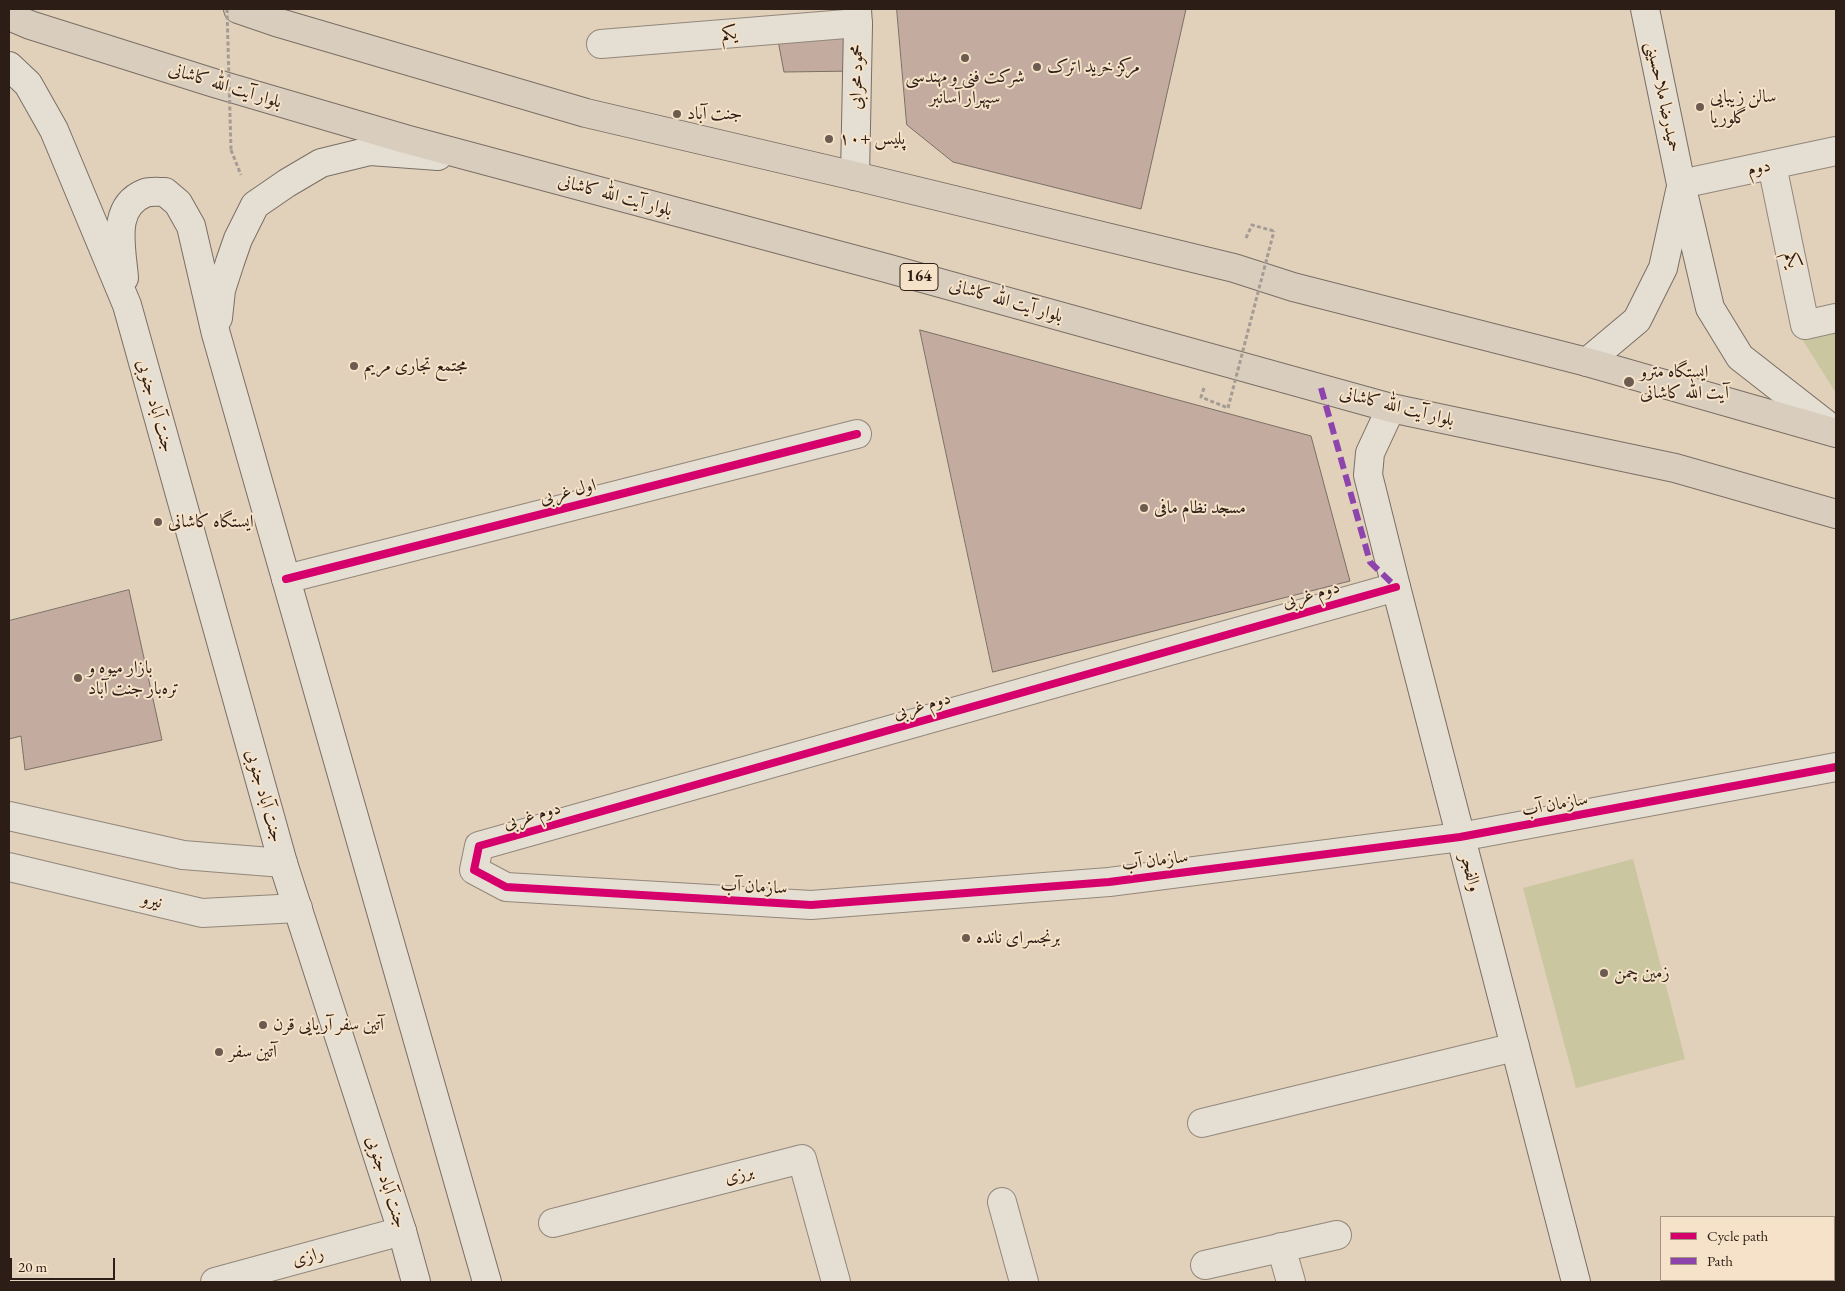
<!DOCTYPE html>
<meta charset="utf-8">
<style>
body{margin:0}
#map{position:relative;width:1845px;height:1291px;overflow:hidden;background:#e1d0ba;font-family:"EB Garamond",serif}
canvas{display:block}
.frame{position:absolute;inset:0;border:10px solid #2c1e16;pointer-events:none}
.legend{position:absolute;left:1660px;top:1216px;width:175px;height:65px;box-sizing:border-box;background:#f5e2c8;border:1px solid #a59481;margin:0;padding:6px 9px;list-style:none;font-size:15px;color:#2c1e16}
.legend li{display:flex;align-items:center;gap:10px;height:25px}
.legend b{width:25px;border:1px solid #a59481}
.scale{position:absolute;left:10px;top:1258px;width:105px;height:22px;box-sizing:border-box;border:2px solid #2c1e16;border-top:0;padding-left:6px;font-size:15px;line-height:18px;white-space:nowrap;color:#2c1e16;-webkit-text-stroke:4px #f5e2c8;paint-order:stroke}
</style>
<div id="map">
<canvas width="1845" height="1291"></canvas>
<div class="frame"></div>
<ul class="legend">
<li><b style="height:6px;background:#d6006c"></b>Cycle path</li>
<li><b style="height:6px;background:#8e44ad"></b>Path</li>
</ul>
<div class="scale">20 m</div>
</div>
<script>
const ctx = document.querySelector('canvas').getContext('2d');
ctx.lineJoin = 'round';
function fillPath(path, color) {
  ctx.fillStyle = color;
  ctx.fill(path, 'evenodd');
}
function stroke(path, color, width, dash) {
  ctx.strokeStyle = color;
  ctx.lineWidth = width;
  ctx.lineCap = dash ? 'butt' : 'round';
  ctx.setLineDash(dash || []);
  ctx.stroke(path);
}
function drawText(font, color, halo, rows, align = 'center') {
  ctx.font = font + ' "EB Garamond",Amiri,serif';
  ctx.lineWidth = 4;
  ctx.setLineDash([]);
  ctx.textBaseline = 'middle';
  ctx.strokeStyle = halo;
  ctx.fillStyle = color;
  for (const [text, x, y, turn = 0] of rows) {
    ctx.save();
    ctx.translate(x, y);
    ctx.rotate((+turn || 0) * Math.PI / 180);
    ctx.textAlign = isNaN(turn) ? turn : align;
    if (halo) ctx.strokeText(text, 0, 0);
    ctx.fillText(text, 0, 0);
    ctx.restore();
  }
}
fillPath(new Path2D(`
 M1836,332V393L1802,339Z
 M1633,859L1685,1059L1576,1088L1523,888Z`), '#cac6a0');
const building = new Path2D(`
 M897,9H1186L1141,209L953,162L907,125Z
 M858,26L857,71L784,72L776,30Z
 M920,330L1311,436L1350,581L993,672Z
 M129,590L162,740L25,770L21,736L9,739V621Z`);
fillPath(building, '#c3ac9f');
stroke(building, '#7a6f64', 1);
const street = new Path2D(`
 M601,44L858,23
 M1772,165L1805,325L1836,318
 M1681,184L1836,151
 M286,579L857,434
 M1396,587L479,846L474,870L506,887L811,905L1109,882L1460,837L1836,767
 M9,816L183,855L283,863
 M9,867L202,913L298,908
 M1202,1123L1515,1047
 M1002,1202L1024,1282
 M553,1223L802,1159L836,1282
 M1281,1247L1291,1282
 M1205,1265L1337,1235
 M215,1282L402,1231`);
const secondary = new Path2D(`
 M1645,9L1681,184L1710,308L1740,357L1836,432
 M9,66L28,84L54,130L127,305L283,863L402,1231L416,1282
 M855,176L858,26L857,9
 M124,278C122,249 110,207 145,193C151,191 159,192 165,192L178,203L191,226L216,334L487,1282
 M218,318L221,290L230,262L238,239L255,205L287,183L321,163L370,151L438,156
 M1587,362L1637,320L1663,268L1680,191
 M1391,408L1370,453L1368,475L1396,587L1576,1282`);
const primary = new Path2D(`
 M238,9L276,22L586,113L855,176L1234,268L1293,287L1587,362L1836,433
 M9,16L30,25L214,83L405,139L886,268L1391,408L1675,468L1836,514`);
stroke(street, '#92877a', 30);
stroke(secondary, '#7a6f64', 30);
stroke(primary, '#7a6f64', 30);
stroke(new Path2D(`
 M231,150L241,175
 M1246,238L1252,225L1274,231
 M1204,388L1201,397L1228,408`), '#a49c94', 3, [4, 2.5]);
stroke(street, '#e5ded3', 28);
stroke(secondary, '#e5ded3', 28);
stroke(primary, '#d9cebe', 28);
stroke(new Path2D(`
 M227,9L231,150
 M1228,408L1274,231`), '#a49c94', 3, [4, 2.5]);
stroke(new Path2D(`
 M1321,388L1370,562L1396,587`), '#8e44ad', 6, [12, 6]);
stroke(new Path2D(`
 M286,579L857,434
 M1396,587L479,846L474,870L506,887L811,905L1109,882L1460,837L1836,767`), '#d6006c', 8);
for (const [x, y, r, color] of [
 [965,58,5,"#6b5c4f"],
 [1037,67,5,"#6b5c4f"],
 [1700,107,5,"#6b5c4f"],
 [677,114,5,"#6b5c4f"],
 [829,139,5,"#6b5c4f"],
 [354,366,5,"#6b5c4f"],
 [1629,382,6,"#6b5c4f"],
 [1144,508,5,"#6b5c4f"],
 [158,522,5,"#6b5c4f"],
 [78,678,5,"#6b5c4f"],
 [966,938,5,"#6b5c4f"],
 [1604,973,5,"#6b5c4f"],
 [263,1025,5,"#6b5c4f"],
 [219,1052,5,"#6b5c4f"]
]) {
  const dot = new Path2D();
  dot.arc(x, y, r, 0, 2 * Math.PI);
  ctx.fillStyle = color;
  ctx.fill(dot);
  stroke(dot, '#f5e2c8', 2);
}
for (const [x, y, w] of [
 [919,277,38]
]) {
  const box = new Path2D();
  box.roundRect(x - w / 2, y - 13.5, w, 27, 4);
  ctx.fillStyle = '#f5e2c8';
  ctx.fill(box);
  stroke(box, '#2c1e16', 1);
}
drawText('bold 16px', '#2c1e16', null, [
 ["164",919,277]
]);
drawText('18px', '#2c1e16', '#f5e2c8', [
 ["یکم",729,34,-5],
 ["محمود محرابی",857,77,-89],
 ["بلوار آیت الله کاشانی",225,86,17],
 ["حمیدرضا ملاحسینی",1663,97,78],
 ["دوم",1759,168,-12],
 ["بلوار آیت الله کاشانی",615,196,15],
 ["یکم",1792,260,78],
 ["بلوار آیت الله کاشانی",1006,301,16],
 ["جنت آباد جنوبی",155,406,74],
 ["بلوار آیت الله کاشانی",1397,407,14],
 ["اول غربی",568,492,-14],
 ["دوم غربی",1311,595,-16],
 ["دوم غربی",922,706,-16],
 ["جنت آباد جنوبی",264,796,74],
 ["سازمان آب",1555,805,-10],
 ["دوم غربی",532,816,-16],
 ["سازمان آب",1155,861,-7],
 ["والفجر",1470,873,76],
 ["سازمان آب",754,887,3],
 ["نیرو",152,901,13],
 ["برزی",739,1175,-15],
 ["جنت آباد جنوبی",386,1182,72],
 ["رازی",308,1257,-15]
]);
drawText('18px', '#2c1e16', '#f5e2c8', [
 ["مرکز خرید اترک",1047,67],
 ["شرکت فنی و مهندسی",965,77,"center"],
 ["سپهرار آسانبر",965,98,"center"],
 ["سالن زیبایی",1710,97],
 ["گلوريا",1710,118],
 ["جنت آباد",687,114],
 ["پلیس +۱۰",839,139],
 ["مجتمع تجاری مریم",364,366],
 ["ایستگاه مترو",1640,372],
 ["آیت الله کاشانی",1640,393],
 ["مسجد نظام مافی",1154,508],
 ["ایستگاه کاشانی",168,522],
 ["بازار میوه و",88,668],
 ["تره‌بار جنت آباد",88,689],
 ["برنجسرای نانده",976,938],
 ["زمین چمن",1614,973],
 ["آتین سفر آریایی قرن",273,1025],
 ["آتین سفر",229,1052]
], 'left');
</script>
